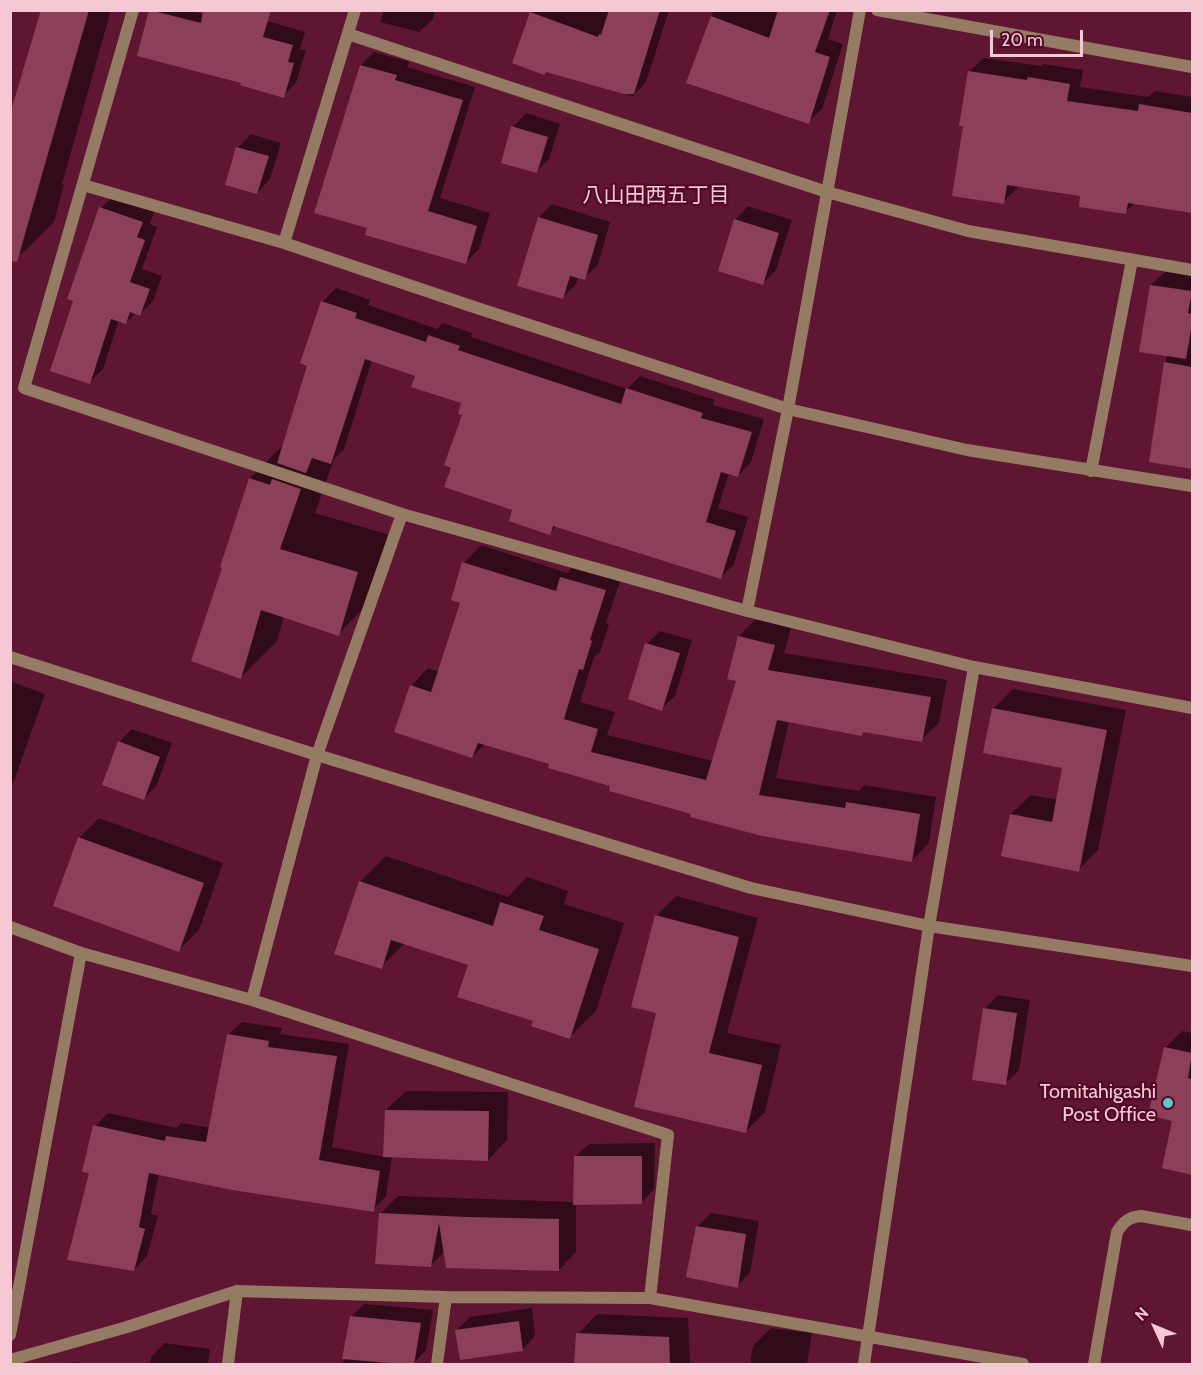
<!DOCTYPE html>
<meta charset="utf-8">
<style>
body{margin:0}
#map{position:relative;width:1203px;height:1375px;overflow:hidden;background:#5e1632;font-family:Cabin,sans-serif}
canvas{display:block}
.frame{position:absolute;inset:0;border:12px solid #f5c8d3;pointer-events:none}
.north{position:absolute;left:1125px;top:1297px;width:60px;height:60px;-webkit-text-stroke:4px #520928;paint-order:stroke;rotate:314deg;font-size:16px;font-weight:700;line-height:24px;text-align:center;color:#f5c8d3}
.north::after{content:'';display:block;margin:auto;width:21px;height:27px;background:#f5c8d3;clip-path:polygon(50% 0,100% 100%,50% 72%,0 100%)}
.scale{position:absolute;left:990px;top:30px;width:93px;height:27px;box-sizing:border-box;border:3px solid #f5c8d3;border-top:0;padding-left:8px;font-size:18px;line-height:21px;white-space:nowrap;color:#f5c8d3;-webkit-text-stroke:4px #520928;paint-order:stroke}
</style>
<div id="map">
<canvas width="1203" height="1375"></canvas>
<div class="frame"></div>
<div class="north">N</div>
<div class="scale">20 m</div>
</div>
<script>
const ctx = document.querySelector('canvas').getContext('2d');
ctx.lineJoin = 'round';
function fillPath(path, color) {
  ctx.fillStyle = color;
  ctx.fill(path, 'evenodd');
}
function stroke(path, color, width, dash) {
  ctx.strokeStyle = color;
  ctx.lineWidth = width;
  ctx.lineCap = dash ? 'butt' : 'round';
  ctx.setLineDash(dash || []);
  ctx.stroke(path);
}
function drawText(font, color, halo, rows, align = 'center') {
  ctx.font = font + ' Cabin,"Noto Sans JP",sans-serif';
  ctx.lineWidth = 4.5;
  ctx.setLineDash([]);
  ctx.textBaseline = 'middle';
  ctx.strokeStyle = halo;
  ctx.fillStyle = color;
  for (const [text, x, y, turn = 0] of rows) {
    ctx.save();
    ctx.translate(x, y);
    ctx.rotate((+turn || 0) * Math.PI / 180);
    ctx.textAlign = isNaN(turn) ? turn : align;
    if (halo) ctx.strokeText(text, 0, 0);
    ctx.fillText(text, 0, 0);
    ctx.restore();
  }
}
fillPath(new Path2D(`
 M43,10H111L62,184H64L54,222L22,254L10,251Z
 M151,10H188L256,28L264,20L305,32L300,49L306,50L296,83L283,96L242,82Z
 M384,10H435L433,19L419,32L380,22Z
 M532,10H669L646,82L633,96L514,62Z
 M714,10H837L828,39L843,44L822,109L808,122L688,82Z
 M374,52L409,62L407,67L475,87L440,198L490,213L479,249L466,262L369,227L361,65Z
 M983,58L1041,66L1043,64L1083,70L1080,87L1148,97L1155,91L1192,97V218V211L1135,203L1125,212L1082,194L1018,185L1017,188L1003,202L964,125L969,72Z
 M526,113L560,124L549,159L536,172L513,127Z
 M251,134L281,143L270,179L257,193L227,184L238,147Z
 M114,195L155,209L150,224L157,227L142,269L162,276L153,301L140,314L136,313L126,323L119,320L103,369L89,382L74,300L101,208Z
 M552,204L610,222L598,265L584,278L578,277L576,284L563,297L539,217Z
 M748,206L792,220L776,270L763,283L735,220Z
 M1167,270L1192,274V467L1150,460L1167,355L1151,285Z
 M336,288L370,300L368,305L437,329L443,323L472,333L471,337L627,389L640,376L715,400L713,405L764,419L751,462L738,476L729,473L718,508L748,517L734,564L721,577L557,526L549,533L453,467L463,414V403L416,375L372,360L344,449L334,459L315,513L393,536L374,598L338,634L284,616L277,641L241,677L250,478L284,444L309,365L302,362L323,301Z
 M481,545L567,573L579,561L623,573L606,623L609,624L600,652L594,657L580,702L615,712L607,735L713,761L737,680L739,636L756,619L791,628L784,653L947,680L939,723L921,740L864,731L861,734L789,721L776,778L859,791L864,785L936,797L929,843L912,861L693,813L551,763L485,744L472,757L411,686L428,668L439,672L462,602L464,563Z
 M660,631L692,640L675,696L661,709L647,644Z
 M10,681L45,694L10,792Z
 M1013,689L1126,710L1098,850L1078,870L1011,814L1031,795L1058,800L1064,767L993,709Z
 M132,729L172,743L157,785L144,798L119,742Z
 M99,818L223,863L199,930L179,950L79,838Z
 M386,856L508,897L527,877L568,891L564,904L624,923L596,1011L570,1037L535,1021L470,964L405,943L381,967L360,882Z
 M676,896L758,918L727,1033L781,1045L765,1112L745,1132L658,1012L656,916Z
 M998,995L1030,1000L1019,1070L1006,1083L974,1078L985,1008Z
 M242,1022L282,1028L280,1034L349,1044L332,1147L385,1157L386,1110L406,1091L508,1092L507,1140L488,1160L392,1156L386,1197L373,1210L159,1173L151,1214L158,1216L147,1256L134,1270L90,1172L95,1126L108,1113L176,1128L181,1123L211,1128L228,1035Z
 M1182,1031L1192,1033V1169L1189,1172L1174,1120L1165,1048Z
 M655,1143L654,1189L641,1203H576V1252L559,1270L445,1251L431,1265L380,1214L398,1196L574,1202L575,1157L589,1144Z
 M711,1213L759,1221L750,1273L737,1286L697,1227Z
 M364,1304L433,1310L426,1350L413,1364L379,1361V1364H343L351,1317Z
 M532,1308L535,1336L522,1350L457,1330L470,1317Z
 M597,1314L688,1318L690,1364H576L578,1334Z
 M771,1328L812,1333L807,1364H750L753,1346Z
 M164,1343L210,1349L208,1364H150L151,1357Z
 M73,1362L95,1364H71Z`), '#0007');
fillPath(new Path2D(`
 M41,10H89L17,262L10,261V114Z
 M149,10L201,23L203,10H271L263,37L293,45L288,62L294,63L284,98L240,85L241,83L137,56Z
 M609,10H660L634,94H624L546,72L544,75L512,63L530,12L598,37L599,34L601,35Z
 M778,10H830L815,52L830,57L809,124L686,83L711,16L769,38Z
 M360,65L397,75L395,80L463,100L428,211L477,226L466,264L365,235L367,228L314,213Z
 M968,71L1027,80L1028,77L1070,84L1067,101L1138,111L1139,104L1192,113V213L1128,203L1126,214L1079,207L1080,196L1007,185L1004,204L952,196L963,126H959Z
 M511,126L548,137L537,173L501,163Z
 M236,147L269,156L257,194L225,185Z
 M99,207L143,222L137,237L145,240L130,282L150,289L140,316L130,312L126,324L111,319L90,384L50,371L73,301L67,299Z
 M538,217L598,235L585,280L570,276L563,299L517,286Z
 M734,219L779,233L763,285L718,271Z
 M1150,285L1192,291L1188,313L1192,314V324L1186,359L1139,352Z
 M321,301L357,313L355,318L426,342L428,335L460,346L458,350L621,404L626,388L703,413L701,418L752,432L738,477L721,472L706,522L736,531L721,579L553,526L550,535L509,521L512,510L444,487L451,468L444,465L462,415L458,414L461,403L411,387L415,376L365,359L331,464L312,458L306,473L277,463L307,366L300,363Z
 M1164,362L1192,367V469L1149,462Z
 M249,478L270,485L272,479L301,489L280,549L358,572L339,636L261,610L241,679L191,661L222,568L220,567Z
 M462,562L556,591L560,577L606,590L590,640L592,641L583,670L579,669L564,719L598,729L591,752L706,780L736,681L727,679L738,636L775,645L768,670L931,697L922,742L863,732L862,736L777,720L759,795L845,808L846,802L920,814L912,862L762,836L690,817L691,814L609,791L610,786L548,768L549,764L478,743L472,758L394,732L410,685L431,692L460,603L451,600Z
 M645,643L680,653L662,711L628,699Z
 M992,708L1107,730L1079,872L1001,856L1010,814L1052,822L1062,768L983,753Z
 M118,741L160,757L144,800L102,785Z
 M78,837L204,883L179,952L53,906Z
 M359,881L493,926L500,902L544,916L539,930L599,949L570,1039L531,1026L533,1021L457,997L468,965L391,940L382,969L334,954Z
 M655,915L739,937L709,1053L762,1065L746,1133L634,1107L656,1013L631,1007Z
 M983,1008L1017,1013L1006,1085L972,1080Z
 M227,1034L269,1041L268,1047L337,1056L319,1160L380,1171L374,1212L232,1190L149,1173L139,1227L145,1229L134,1271L67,1260L89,1173L82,1172L93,1125L165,1141L166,1136L206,1142Z
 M1164,1047L1192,1053L1188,1078L1192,1079V1175L1162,1168L1172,1121L1148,1115Z
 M385,1110L489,1111L488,1161L383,1157Z
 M574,1156H642V1204L573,1205Z
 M379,1213L467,1217L559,1219V1271L446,1268L439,1223L431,1267L375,1264Z
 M696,1226L746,1234L738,1288L686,1277Z
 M350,1316L421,1323L414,1365L342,1359Z
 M519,1321L523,1351L460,1360L455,1330Z
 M576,1333L669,1337L670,1365H574Z`), '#8b3f58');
stroke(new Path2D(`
 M133,10L24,388L402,514L747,611L974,667L1192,708
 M877,10L1192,67
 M348,34L827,192L968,231L1192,270
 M83,185L284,243L477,308L788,409L967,450L1192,486
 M284,243L355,10
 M1091,471L1132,260
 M747,611L788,409L860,10
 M929,926L974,667
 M10,927L81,953L252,1000L668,1135L650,1298
 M252,1000L317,755L402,514
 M10,1335L81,953
 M10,1360L127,1327L237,1291L446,1297L650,1298L1023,1364
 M228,1364L237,1291
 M437,1364L446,1297
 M1094,1364L1117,1232C1123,1222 1129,1217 1141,1216L1192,1225`), '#967b64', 12);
stroke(new Path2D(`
 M10,657L317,755L751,888L929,926L1192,966
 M864,1364L929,926`), '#967b64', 12);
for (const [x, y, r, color] of [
 [1168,1103,6,"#5bcebb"]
]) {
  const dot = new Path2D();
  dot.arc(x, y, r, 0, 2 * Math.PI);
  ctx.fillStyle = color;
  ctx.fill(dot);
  stroke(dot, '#520928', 2);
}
drawText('20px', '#f5c8d3', '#520928', [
 ["Tomitahigashi",1156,1092],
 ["Post Office",1156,1115]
], 'right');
drawText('21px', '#f5c8d3', '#520928', [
 ["八山田西五丁目",656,196]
]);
</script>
